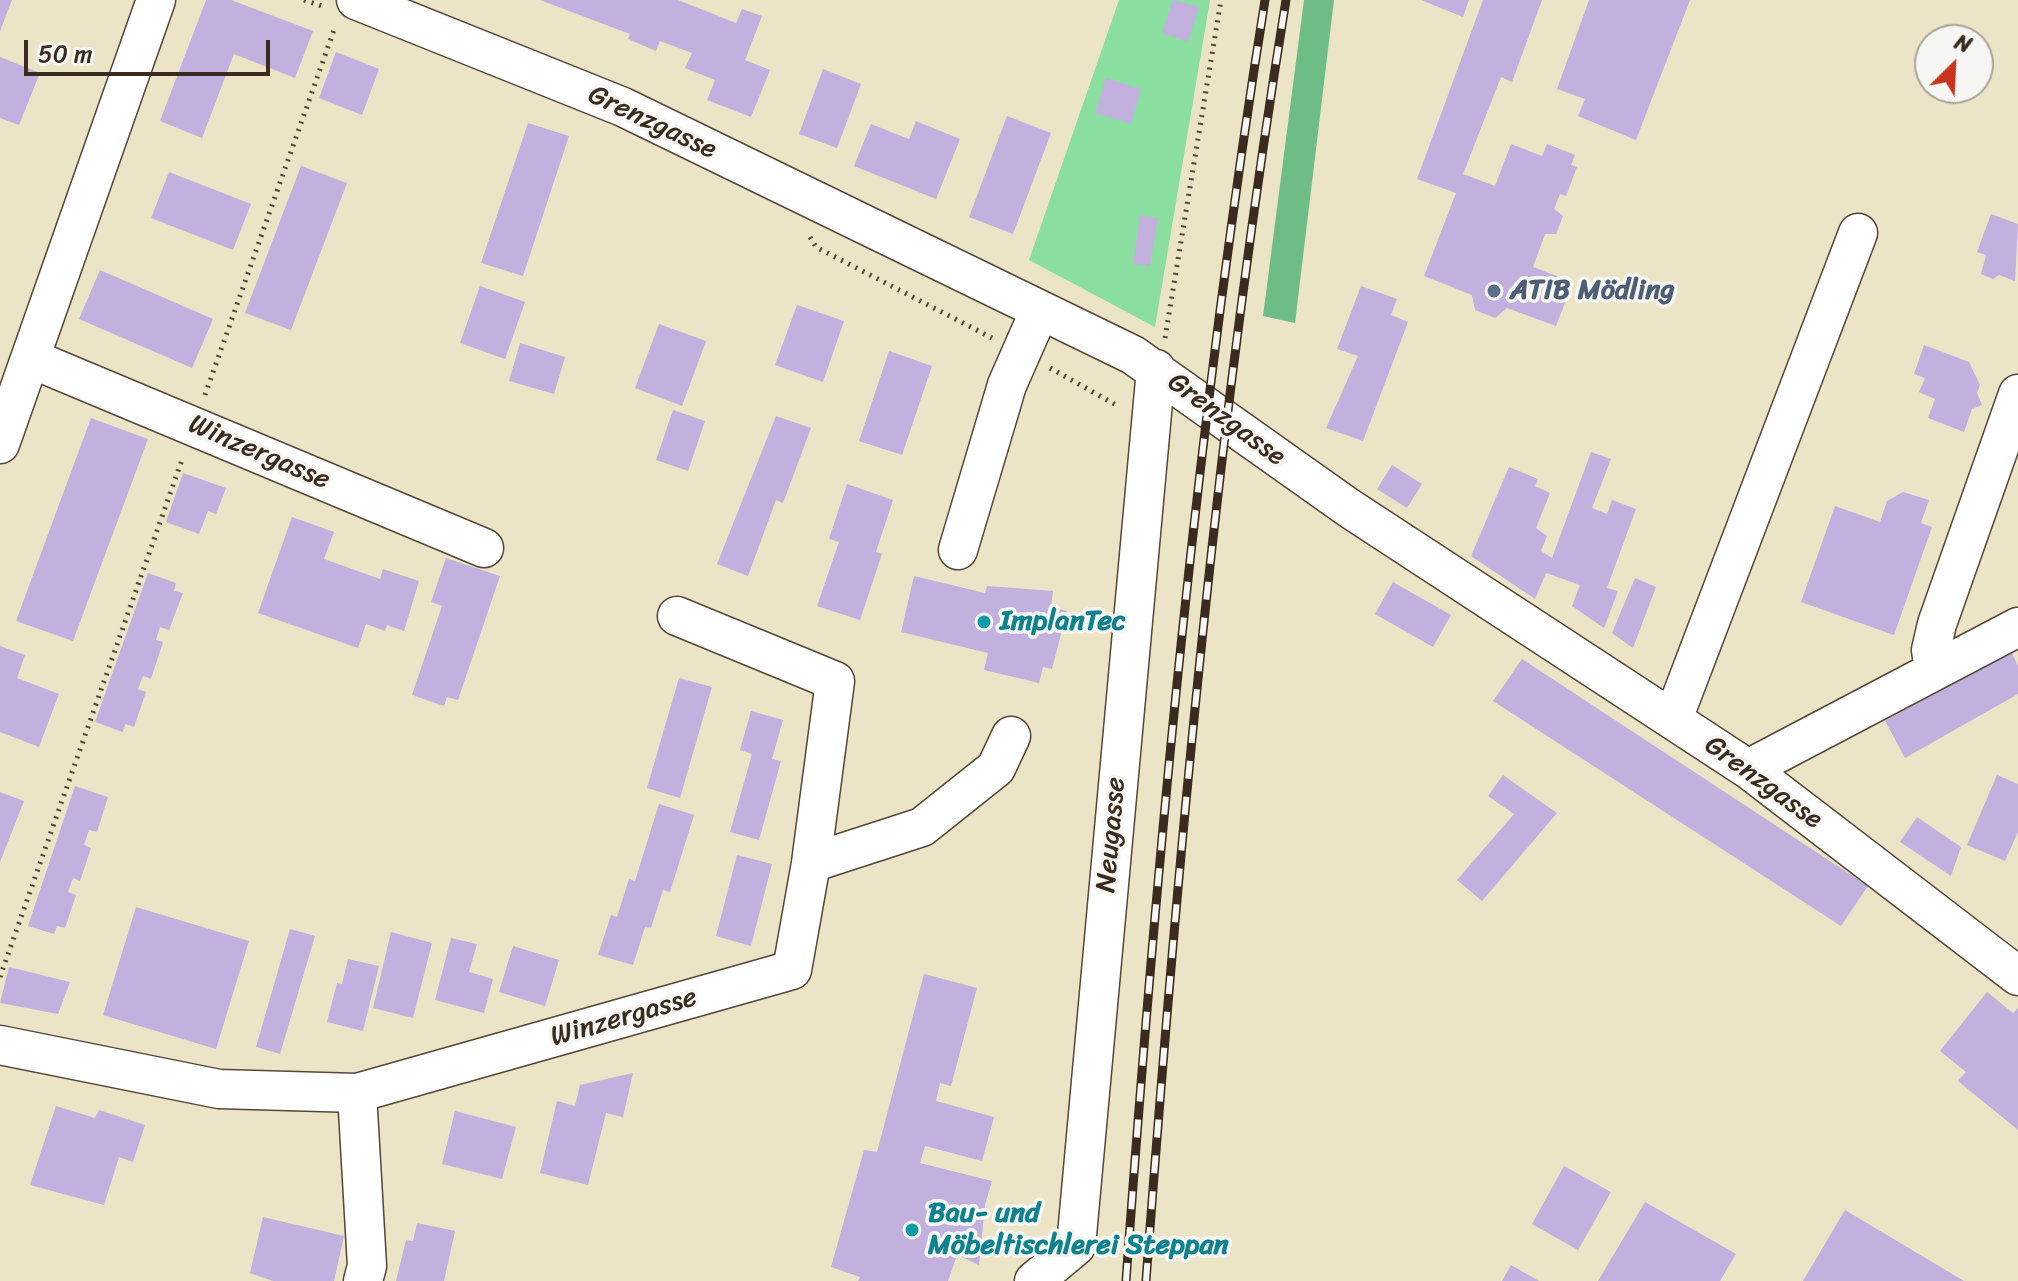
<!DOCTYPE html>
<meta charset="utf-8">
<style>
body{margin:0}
#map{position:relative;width:2018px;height:1281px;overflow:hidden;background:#ebe4c6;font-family:Sriracha,sans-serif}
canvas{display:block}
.north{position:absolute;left:1914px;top:24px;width:80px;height:80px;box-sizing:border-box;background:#f6f6f2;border:2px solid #aba49d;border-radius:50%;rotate:24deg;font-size:22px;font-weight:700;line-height:32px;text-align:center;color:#3b2a1e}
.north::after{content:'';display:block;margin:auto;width:28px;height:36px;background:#c8321e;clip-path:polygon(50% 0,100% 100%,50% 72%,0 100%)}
.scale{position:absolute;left:24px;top:40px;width:246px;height:36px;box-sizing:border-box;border:4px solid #3b2a1e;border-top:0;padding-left:10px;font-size:24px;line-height:28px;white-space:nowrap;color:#3b2a1e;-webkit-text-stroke:6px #f6f6f2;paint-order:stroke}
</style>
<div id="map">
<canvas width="2018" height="1281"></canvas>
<div class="north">N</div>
<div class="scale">50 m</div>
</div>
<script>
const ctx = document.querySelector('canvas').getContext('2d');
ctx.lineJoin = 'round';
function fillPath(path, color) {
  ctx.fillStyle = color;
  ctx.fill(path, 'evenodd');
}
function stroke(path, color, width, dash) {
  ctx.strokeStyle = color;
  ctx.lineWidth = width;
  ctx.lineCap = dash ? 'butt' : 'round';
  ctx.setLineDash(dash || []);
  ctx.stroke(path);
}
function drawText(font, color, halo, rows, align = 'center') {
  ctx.font = font + ' Sriracha,sans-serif';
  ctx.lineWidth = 7;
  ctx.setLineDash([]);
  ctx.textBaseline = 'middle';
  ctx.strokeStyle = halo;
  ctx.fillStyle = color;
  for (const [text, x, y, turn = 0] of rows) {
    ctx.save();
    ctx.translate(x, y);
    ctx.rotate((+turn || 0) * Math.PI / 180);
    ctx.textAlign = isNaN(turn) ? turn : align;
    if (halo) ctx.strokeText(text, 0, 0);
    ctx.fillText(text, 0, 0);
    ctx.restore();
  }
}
fillPath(new Path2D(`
 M1119,0H1210L1155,327L1029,260Z`), '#8adea0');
fillPath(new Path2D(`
 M1304,0H1334L1295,323L1263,316Z`), '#6fbd86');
fillPath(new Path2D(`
 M0,0H12L0,31Z
 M206,0H231L313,31L295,78L234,54L202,138L160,121Z
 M540,0H678L736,23L742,9L762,16L745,60L770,70L751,117L707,100L715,80L685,68L692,53L660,41L656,51L628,39L630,34Z
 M1173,0L1199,7L1188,42L1162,33Z
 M1421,0H1469L1463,17Z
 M1483,0H1542L1512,82L1501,77L1463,174L1495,186L1511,144L1542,156L1547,144L1575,155L1571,165L1577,167L1566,196L1560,194L1554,209L1563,216L1556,234H1545L1533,267L1573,282L1556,326L1507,308L1495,318L1475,310L1472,295L1424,276L1456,193L1417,179Z
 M1589,0H1690L1636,140L1578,116L1585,99L1557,89Z
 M336,52L379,69L362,115L319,98Z
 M0,57L40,73L19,125L0,118Z
 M823,69L861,84L837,148L799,134Z
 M1106,78L1141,89L1131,124L1095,113Z
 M1007,116L1051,133L1013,234L969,217Z
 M916,121L960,139L936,199L854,166L871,124L909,139Z
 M528,123L569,136L523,276L481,263Z
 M301,166L347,183L291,330L245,313Z
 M169,172L251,204L233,250L151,218Z
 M1991,214L2018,224L2015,281L1999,275L1993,279L1981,274L1986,255L1977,252Z
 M1140,215L1158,218L1150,266L1133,264Z
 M100,270L213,319L192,368L79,319Z
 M480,286L525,302L505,359L460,343Z
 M1361,286L1397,299L1391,315L1408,322L1363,441L1326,428L1358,356L1337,349Z
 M797,305L844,321L823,382L775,365Z
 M659,324L706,341L682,406L635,388Z
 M520,343L565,357L554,394L509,381Z
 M1924,345L1969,362L1980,385L1977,393L1982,405L1972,409L1964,432L1928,418L1935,399L1919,392L1925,378L1914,374Z
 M889,351L932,366L902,455L859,441Z
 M673,410L705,421L688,471L656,460Z
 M776,416L811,428L783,503L776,500L748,576L717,564Z
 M91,418L148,439L73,641L16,621Z
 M1591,452L1611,459L1592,508L1607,514L1612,500L1636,509L1607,588L1618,591L1604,628L1572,606L1580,585L1546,573L1535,599L1471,556L1509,467L1538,479L1535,486L1550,493L1536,528L1547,536L1541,551L1552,558Z
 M1392,465L1422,484L1407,508L1377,489Z
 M183,473L226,488L216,514L208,511L199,534L166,522Z
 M847,484L893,500L876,552L882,554L860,620L817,606L839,542L829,539Z
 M1903,492L1929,500L1921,523L1932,527L1894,635L1801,602L1835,506L1880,522L1887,501Z
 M292,517L334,532L324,559L380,579L383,569L419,581L404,631L387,625L385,631L366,624L358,648L258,613Z
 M446,558L500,576L458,700L447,697L444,706L412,695L442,606L431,602Z
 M148,573L176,583L174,591L183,593L169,630L160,627L156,640L163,642L151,679L143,676L138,689L146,692L134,727L125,724L123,732L95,722Z
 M914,576L985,593L987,586L1053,591L1051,607L1067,611L1052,669L1043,667L1039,683L984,670L988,653L901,632Z
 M1635,578L1656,587L1633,648L1612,633Z
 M1393,582L1451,615L1433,647L1375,614Z
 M0,646L25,655L17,678L59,694L39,747L0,732Z
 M2010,649L2018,666V694L1905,758L1885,721Z
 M1522,659L1868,886L1841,926L1493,701Z
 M679,678L712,687L680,798L647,788Z
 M751,711L783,720L772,759L781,761L759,840L730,832L752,754L740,750Z
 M1503,775L1557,813L1482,901L1457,880L1514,814L1488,796Z
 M1997,775L2018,784V832L2005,861L1967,845Z
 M75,786L108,797L97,832L89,830L84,845L91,848L80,881L73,878L68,892L76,895L65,928L57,926L54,934L28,926Z
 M0,792L24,801L0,862Z
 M659,804L694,815L670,892L663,890L651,928L645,927L633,965L598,955L611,915L617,917L629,879L635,881Z
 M1917,817L1961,847L1951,876L1900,842Z
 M737,855L772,864L751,946L716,936Z
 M136,907L249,941L216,1049L103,1015Z
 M290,929L315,936L280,1054L256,1047Z
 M391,932L432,943L413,1018L373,1008Z
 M451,938L477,944L469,972L493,979L484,1013L435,1000Z
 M513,946L559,960L545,1006L499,992Z
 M348,959L379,966L363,1031L327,1022L337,983L342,984Z
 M9,967L70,982L58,1014L0,1003Z
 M924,974L977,988L951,1086L940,1083L936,1101L994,1117L982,1161L925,1146L920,1163L992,1181L985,1205L979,1265L957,1255L948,1281H858L860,1277L831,1267L864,1150L877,1152Z
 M1987,992L2013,1013L2018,1008V1130L1958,1081L1966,1072L1940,1051Z
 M633,1073L623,1117L606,1113L588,1185L540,1173L557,1101L575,1106L580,1085Z
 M56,1106L95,1118L99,1110L145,1125L133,1162L119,1157L104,1205L30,1185Z
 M455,1111L516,1127L502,1179L442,1164Z
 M1564,1166L1611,1192L1578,1250L1532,1224Z
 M1645,1202L1736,1254L1720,1281H1598Z
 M1845,1210L1964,1281H1803Z
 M263,1217L344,1236L334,1281H273L250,1273Z
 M417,1223L455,1231L444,1281H396L406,1240L413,1241Z
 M1511,1265L1539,1281H1502Z`), '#c2b0df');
const minor = new Path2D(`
 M356,0L623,107L1133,355L1349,508L1748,769L2018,976
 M32,359L484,548
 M0,444L156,0
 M958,550L1007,385L1040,310
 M1934,669L1931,650L1937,624L2018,394
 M1673,719L1858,233
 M1748,769L2018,627
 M811,863L922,827L996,768L1011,736
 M0,1045L219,1089L357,1093L792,970L811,863L835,681L677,616
 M357,1093L367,1266L363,1281
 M1034,1281L1076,1246L1156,369`);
stroke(minor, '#554637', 41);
stroke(new Path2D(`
 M304,0L322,6
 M810,237L816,247L992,338
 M1165,338L1221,0
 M1050,368L1118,406
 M205,395L335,27
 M0,977L183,457`), '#554637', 5, [2, 6]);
stroke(minor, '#fff', 38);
const rail = new Path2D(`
 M1126,1281C1157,853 1197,424 1265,0
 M1146,1281C1178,853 1217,424 1286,0`);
stroke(rail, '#3b2a1e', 9);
stroke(rail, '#f6f6f2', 6, [18]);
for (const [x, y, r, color] of [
 [1494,291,8,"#5c6f8a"],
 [984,622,8,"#0f9aa8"],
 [912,1230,8,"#0f9aa8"]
]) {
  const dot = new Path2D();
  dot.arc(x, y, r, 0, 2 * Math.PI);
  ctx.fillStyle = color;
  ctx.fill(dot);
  stroke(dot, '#f6f6f2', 3);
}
drawText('28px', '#3b2a1e', '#f6f6f2', [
 ["Grenzgasse",652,123,25],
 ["Grenzgasse",1226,420,36],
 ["Winzergasse",259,453,23],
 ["Grenzgasse",1763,783,36],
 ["Neugasse",1112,835,-85],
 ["Winzergasse",624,1018,-16]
]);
drawText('bold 28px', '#4e5e75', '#f6f6f2', [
 ["ATIB Mödling",1510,291]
], 'left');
drawText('bold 28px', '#0d838f', '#f6f6f2', [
 ["ImplanTec",1000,622],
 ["Bau- und",928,1214],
 ["Möbeltischlerei Steppan",928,1246]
], 'left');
</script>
